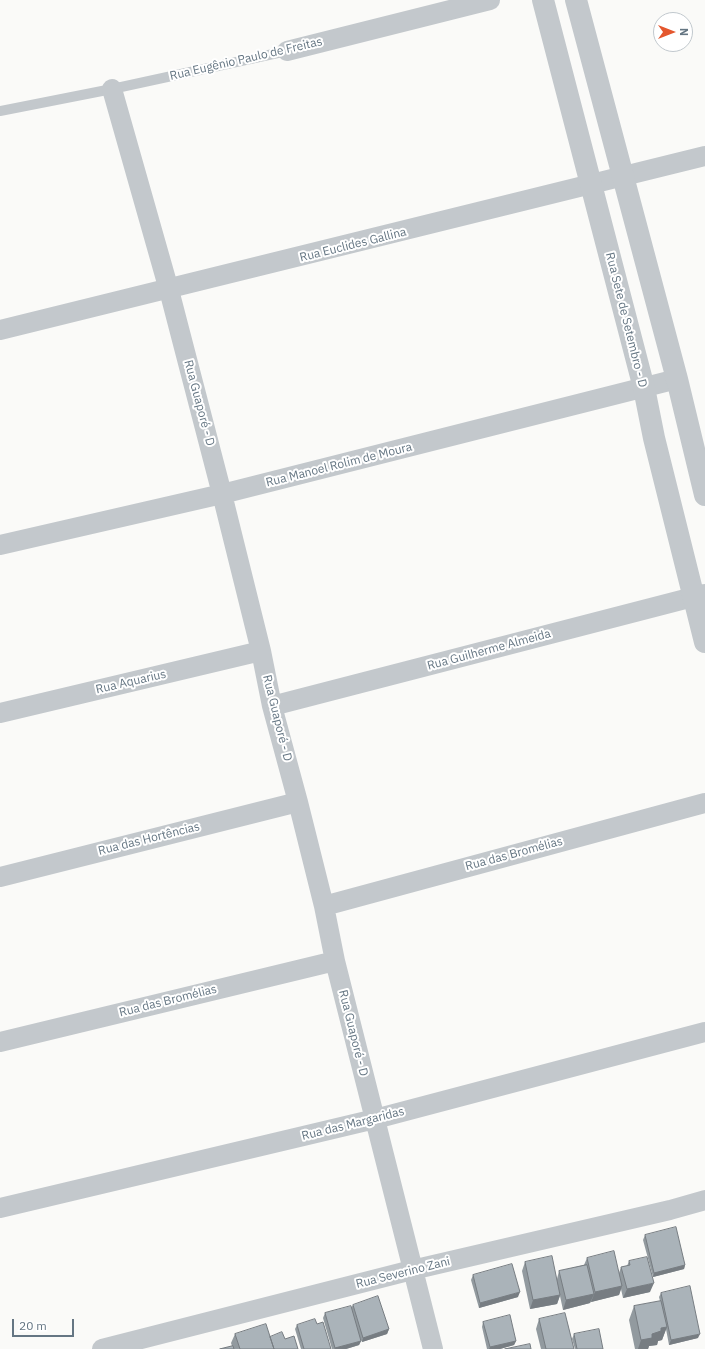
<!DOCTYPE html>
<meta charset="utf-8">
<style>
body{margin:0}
#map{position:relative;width:705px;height:1349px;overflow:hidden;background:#fafaf8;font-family:"IBM Plex Sans",sans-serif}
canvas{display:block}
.north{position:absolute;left:653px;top:12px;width:40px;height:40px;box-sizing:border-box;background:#fff;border:1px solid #c1c8cd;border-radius:50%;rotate:90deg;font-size:11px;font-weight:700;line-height:16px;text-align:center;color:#657683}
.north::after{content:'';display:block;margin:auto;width:14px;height:18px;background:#e4572e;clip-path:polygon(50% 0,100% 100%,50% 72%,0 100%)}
.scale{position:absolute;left:12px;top:1319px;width:62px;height:18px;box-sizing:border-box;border:2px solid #657683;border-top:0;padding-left:5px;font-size:12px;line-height:14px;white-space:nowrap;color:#657683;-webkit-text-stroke:3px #fff;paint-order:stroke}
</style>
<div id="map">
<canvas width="705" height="1349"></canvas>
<div class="north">N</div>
<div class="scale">20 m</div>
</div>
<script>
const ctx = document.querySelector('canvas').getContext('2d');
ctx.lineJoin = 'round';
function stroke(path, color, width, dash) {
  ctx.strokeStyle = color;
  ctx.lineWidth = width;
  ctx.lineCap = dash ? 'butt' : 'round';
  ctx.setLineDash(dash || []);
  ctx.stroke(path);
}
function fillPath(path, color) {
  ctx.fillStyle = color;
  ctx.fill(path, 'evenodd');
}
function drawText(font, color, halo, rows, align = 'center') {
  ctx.font = font + ' "IBM Plex Sans",sans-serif';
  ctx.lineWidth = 4;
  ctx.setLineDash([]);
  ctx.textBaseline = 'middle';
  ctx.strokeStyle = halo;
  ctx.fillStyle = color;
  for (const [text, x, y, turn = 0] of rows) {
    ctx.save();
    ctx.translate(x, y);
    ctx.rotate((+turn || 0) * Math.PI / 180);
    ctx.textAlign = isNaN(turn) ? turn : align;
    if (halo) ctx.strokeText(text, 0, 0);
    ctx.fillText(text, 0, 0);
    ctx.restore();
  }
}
stroke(new Path2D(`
 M0,111L112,89L287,51`), '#c3c8cc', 10);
stroke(new Path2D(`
 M287,51L490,0
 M112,89L169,290L222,494L261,651L272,706L298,802L324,906L335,961L433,1349
 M0,330C236,274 471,216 705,156
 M0,545L222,494L677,379
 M272,706L705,594
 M0,713L261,651
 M0,877L298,802
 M324,906L705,803
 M0,1042L335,961
 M0,1208L375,1119L705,1032
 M102,1349L412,1270L670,1210L705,1200`), '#c3c8cc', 20);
stroke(new Path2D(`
 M543,0L644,388L654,438L705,642
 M576,0L677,379L705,495`), '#c3c8cc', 22);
fillPath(new Path2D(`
 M645,1235L685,1265L684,1269L653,1277L643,1240Z
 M587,1258L619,1273L621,1267L627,1266L629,1261L650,1292L623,1298L621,1289L619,1295L591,1302V1301L590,1303L563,1310L560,1296L557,1304L530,1309L522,1271L525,1262L557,1279L559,1271L584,1265Z
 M473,1275L518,1297L479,1308L471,1280Z
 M661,1293L698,1338L669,1345L666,1329L662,1340L658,1341L657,1345L649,1346L648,1349H635L629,1320L634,1306L660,1301L659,1297Z
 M353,1305L389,1329L387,1334L362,1342L360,1338L361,1341L359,1345L346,1349H332L323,1318L325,1313L351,1308Z
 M539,1319L574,1349H541L536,1329Z
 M483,1322L516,1341L514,1345L500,1349H487L482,1327Z
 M317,1324L331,1349H301L295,1329L297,1325Z
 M235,1334L270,1337L285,1339L298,1349H220L232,1346L231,1343Z
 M574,1334L603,1349H575L572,1339Z`), '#929a9f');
fillPath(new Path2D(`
 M685,1265L684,1269L653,1277L654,1273Z
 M654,1283L650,1292L623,1298L627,1289Z
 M622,1286L619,1295L591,1302L595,1292Z
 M520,1292L518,1297L479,1308L480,1303Z
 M594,1294L590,1303L563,1310L566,1300Z
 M560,1295L557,1304L530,1309L533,1300Z
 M667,1327L662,1340L658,1341L657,1345L649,1346L648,1349H638L641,1340L661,1328Z
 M389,1329L387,1334L362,1342L363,1338Z
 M700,1334L698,1338L669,1345L671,1340Z
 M361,1341L359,1345L346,1349H334L335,1348Z
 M516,1341L514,1345L500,1349H489L490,1347Z`), '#777d82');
const building = new Path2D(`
 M676,1227L685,1265L654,1273L645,1235Z
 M614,1251L622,1286L595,1292L587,1258Z
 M552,1256L560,1295L533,1300L525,1262Z
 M647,1257L654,1283L627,1289L621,1267L630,1265L629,1261Z
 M512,1264L520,1292L480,1303L473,1275Z
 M587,1265L594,1294L566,1300L559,1271Z
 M690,1286L700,1334L671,1340L661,1293Z
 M378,1296L389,1329L363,1338L353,1305Z
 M661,1301L667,1327L661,1328V1331L652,1334V1338L641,1340L634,1306Z
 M351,1306L361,1341L335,1348L325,1313Z
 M565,1313L574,1349H546L539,1319Z
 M510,1315L516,1341L490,1347L483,1322Z
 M315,1319L317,1324L323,1322L331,1349H304L297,1325Z
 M266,1324L274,1349H240L235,1334Z
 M599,1329L603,1349H577L574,1334Z
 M282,1332L285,1339L294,1336L298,1349H274L270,1337Z
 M530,1344L531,1349H505Z
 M233,1346L234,1349H220Z`);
fillPath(building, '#aab3b9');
stroke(building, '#777d82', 1);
drawText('12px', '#657683', '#fff', [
 ["Rua Eugênio Paulo de Freitas",246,59,-13],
 ["Rua Euclides Gallina",353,245,-14],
 ["Rua Sete de Setembro - D",626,320,76],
 ["Rua Guaporé - D",199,403,75],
 ["Rua Manoel Rolim de Moura",339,465,-14],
 ["Rua Guilherme Almeida",489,650,-15],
 ["Rua Aquarius",131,682,-13],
 ["Rua Guaporé - D",277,718,76],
 ["Rua das Hortências",149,839,-14],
 ["Rua das Bromélias",514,854,-15],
 ["Rua das Bromélias",168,1001,-14],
 ["Rua Guaporé - D",353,1033,76],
 ["Rua das Margaridas",353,1124,-14],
 ["Rua Severino Zani",403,1273,-14]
]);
</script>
